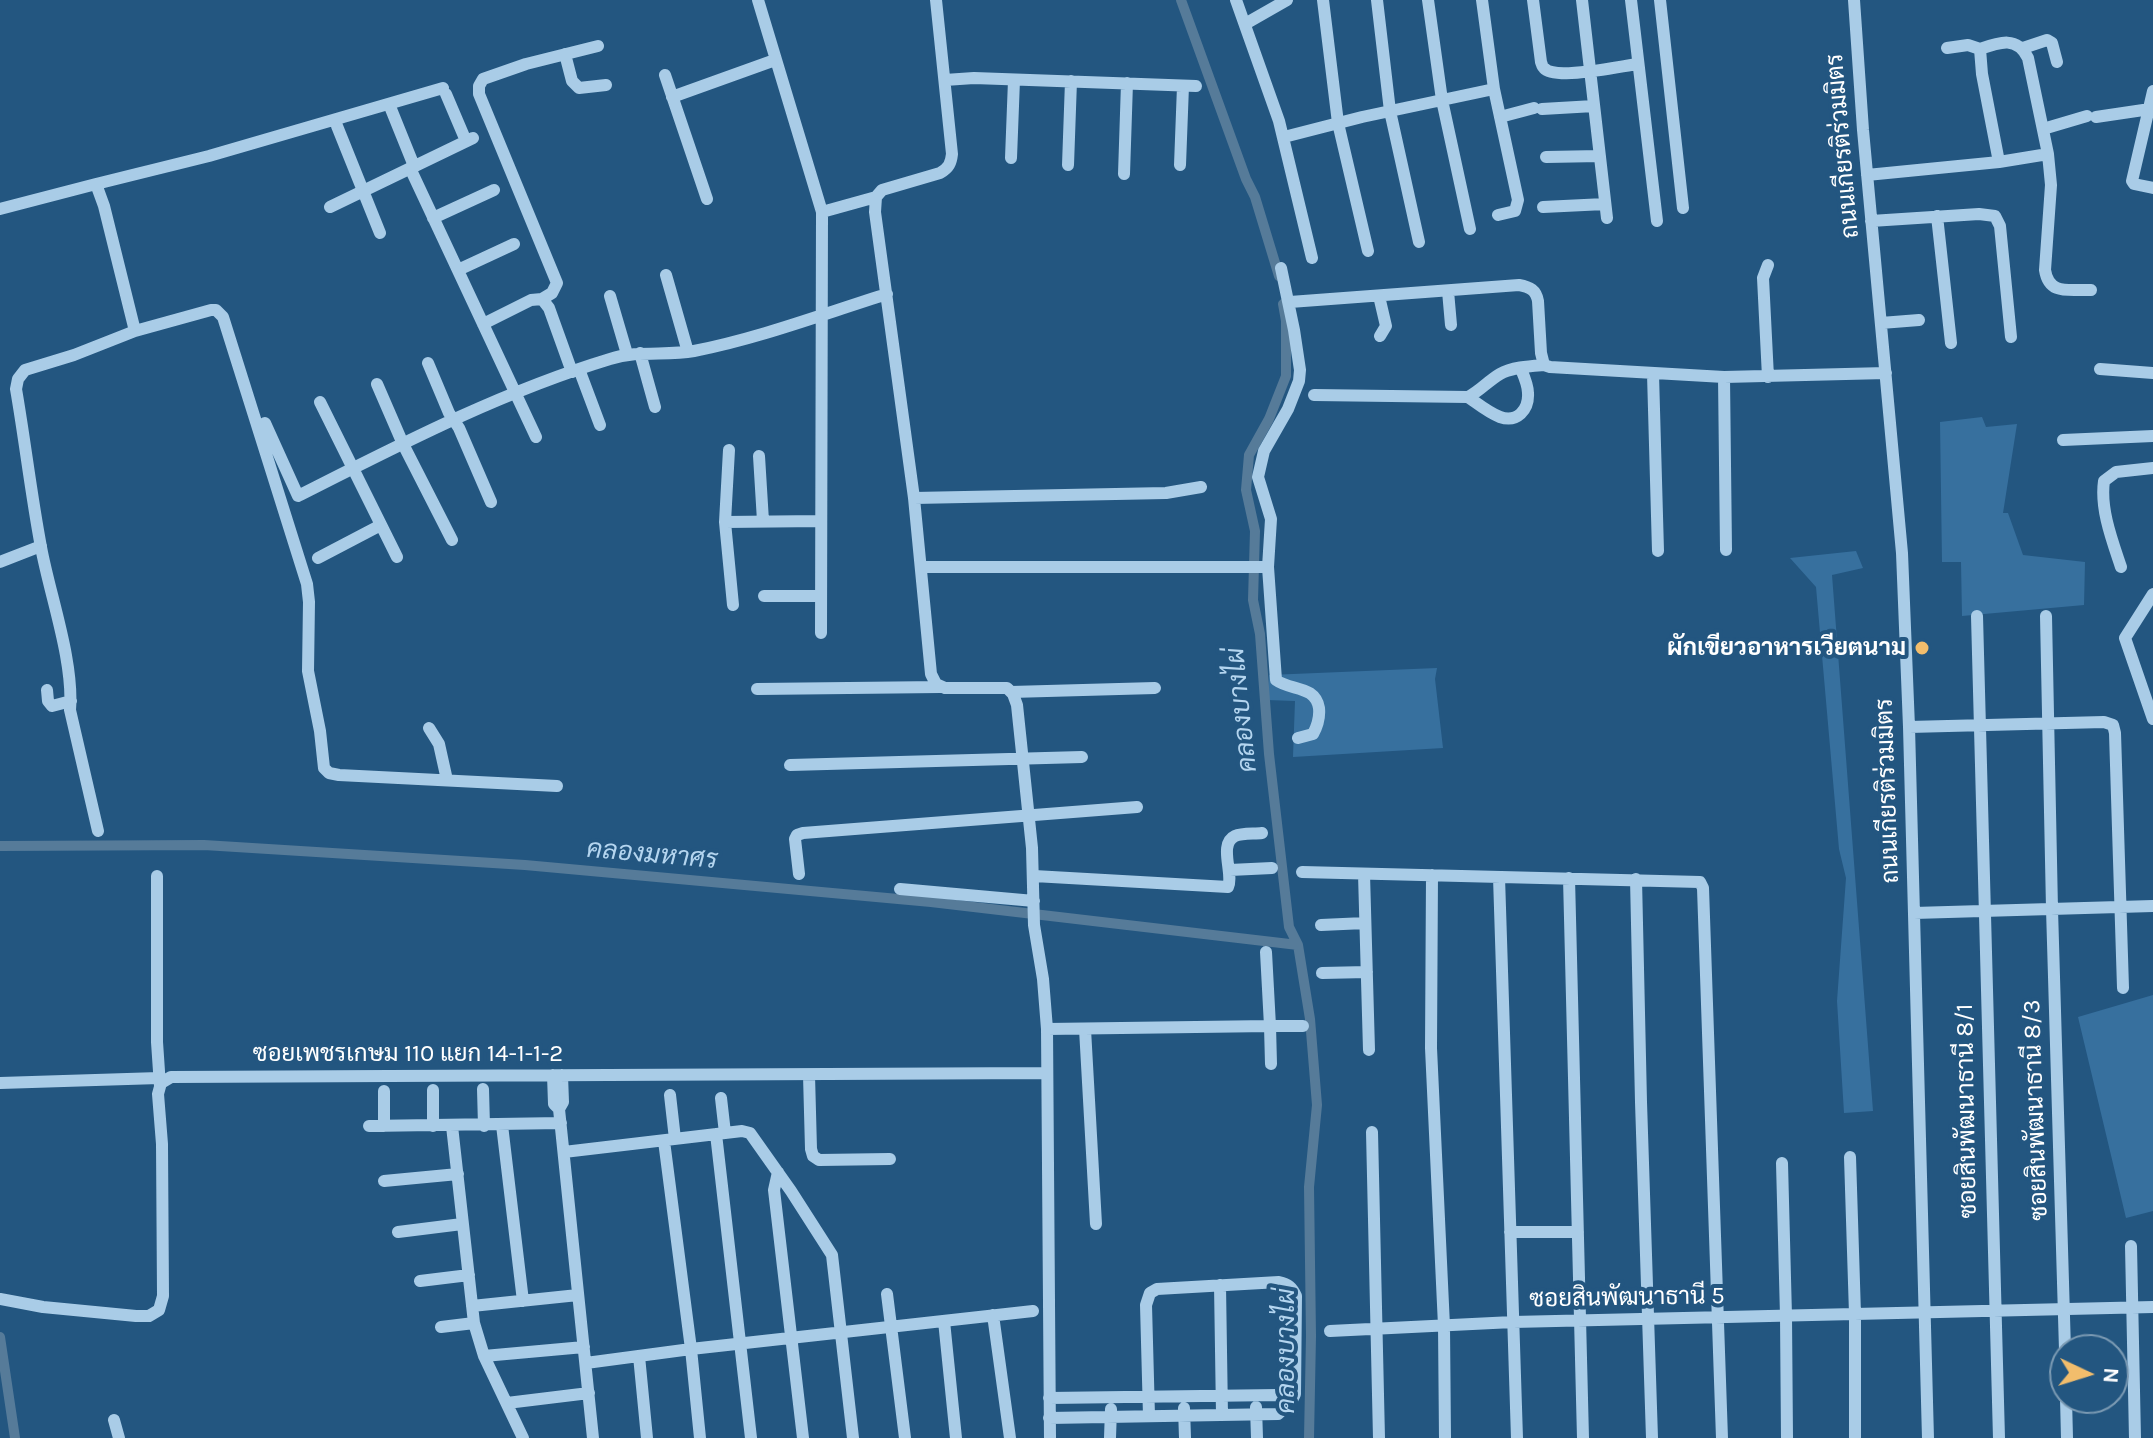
<!DOCTYPE html>
<meta charset="utf-8">
<style>
body{margin:0}
#map{position:relative;width:2153px;height:1438px;overflow:hidden;background:#235680;font-family:Karla,sans-serif}
canvas{display:block}
.north{position:absolute;left:2049px;top:1334px;width:80px;height:80px;box-sizing:border-box;background:#235680;border:2px solid #7b9ab3;border-radius:50%;rotate:94deg;font-size:22px;font-weight:700;line-height:32px;text-align:center;color:#fff}
.north::after{content:'';display:block;margin:auto;width:28px;height:36px;background:#f2bd6c;clip-path:polygon(50% 0,100% 100%,50% 72%,0 100%)}
</style>
<div id="map">
<canvas width="2153" height="1438"></canvas>
<div class="north">N</div>
</div>
<script>
const ctx = document.querySelector('canvas').getContext('2d');
ctx.lineJoin = 'round';
function fillPath(path, color) {
  ctx.fillStyle = color;
  ctx.fill(path, 'evenodd');
}
function stroke(path, color, width, dash) {
  ctx.strokeStyle = color;
  ctx.lineWidth = width;
  ctx.lineCap = dash ? 'butt' : 'round';
  ctx.setLineDash(dash || []);
  ctx.stroke(path);
}
function drawText(font, color, halo, rows, align = 'center') {
  ctx.font = font + ' Karla,Sarabun,sans-serif';
  ctx.lineWidth = 8;
  ctx.setLineDash([]);
  ctx.textBaseline = 'middle';
  ctx.strokeStyle = halo;
  ctx.fillStyle = color;
  for (const [text, x, y, turn = 0] of rows) {
    ctx.save();
    ctx.translate(x, y);
    ctx.rotate((+turn || 0) * Math.PI / 180);
    ctx.textAlign = isNaN(turn) ? turn : align;
    if (halo) ctx.strokeText(text, 0, 0);
    ctx.fillText(text, 0, 0);
    ctx.restore();
  }
}
fillPath(new Path2D(`
 M1982,417L1986,427L2017,424L2003,513H2008L2023,555L2085,562L2084,605L1962,616L1961,562H1942L1940,422Z
 M1856,551L1863,568L1832,575L1873,1111L1844,1113L1837,1001L1846,878L1839,849L1816,587L1790,558Z
 M1437,668L1435,679L1443,748L1293,757L1295,701L1267,700L1269,675Z
 M2153,995V1211L2126,1218L2078,1017Z`), '#37709e');
stroke(new Path2D(`
 M1181,0L1246,179L1255,197L1279,276
 M1283,304L1286,321V376L1269,419L1249,455L1246,490L1255,531L1253,600L1260,634L1269,754L1289,927L1298,945L1310,1019L1317,1105L1309,1187L1311,1336L1309,1438
 M0,846L204,845L525,865L931,902L1298,945
 M0,1337L15,1438`), '#567b99', 10);
stroke(new Path2D(`
 M758,0L822,212L876,197
 M936,0L952,154C951,163 949,168 940,173L882,190L876,197L875,212L914,498L931,674L936,684L945,688H1007L1013,694L1017,705L1032,848L1034,925L1043,979L1047,1029L1050,1438
 M1236,0L1279,121L1312,258
 M1323,0L1338,123L1368,251
 M1377,0L1390,111L1419,242
 M1428,0L1442,100L1470,229
 M1482,0L1494,89
 M1533,0L1541,62C1542,64 1542,67 1544,68C1555,81 1621,66 1638,64
 M1582,0L1607,218
 M1631,0L1657,221
 M1660,0L1683,208
 M1854,0L1863,130L1902,553L1909,727L1928,1438
 M1245,24L1287,0
 M1947,48L1968,45L1980,49
 M2023,48L2047,40L2052,43L2057,62
 M565,54L572,81L579,88L606,85
 M665,75L707,199
 M945,80L974,78L1196,86
 M2153,91L2132,181L2134,184L2153,188
 M446,94L466,141
 M672,97L775,60
 M391,109L414,166
 M1542,109L1594,106
 M1500,117L1534,108
 M2096,117L2150,109
 M337,126L380,233
 M2043,129L2087,116
 M1284,137L1362,117L1494,89L1518,200L1515,211L1498,215
 M1546,157L1600,156
 M1011,158L1014,80
 M1999,162L1982,74L1980,49C2000,42 2017,36 2028,58L2048,154
 M1068,165L1071,81
 M1180,165L1183,86
 M410,168L536,437
 M1124,174L1127,83
 M1867,175L1999,162L2048,154L2051,185L2045,270C2049,296 2070,289 2091,290
 M96,184L209,156L443,88
 M330,207L473,138
 M1543,207L1605,204
 M0,209L96,184L104,206L135,331L211,310H216L223,317L307,584L309,602L308,671L320,731L324,768L329,773L339,775L557,786
 M1937,216L1951,343
 M433,218L494,190
 M1871,221L1979,214L1995,216L2000,226L2011,337
 M1281,268L1294,330L1300,370L1299,381L1288,409L1264,451L1258,477L1271,519L1268,567L1276,680C1291,691 1315,685 1319,708C1320,718 1318,725 1313,734L1298,738
 M458,270L514,244
 M666,275L688,352
 M1448,291L1451,325
 M610,296L627,354
 M1379,296L1386,326L1380,336
 M542,299L552,293L557,283L479,94V86L483,79L526,64L598,46
 M1290,302L1519,285C1530,287 1536,290 1538,301L1541,353L1544,365L1550,367L1724,377
 M1881,323L1919,320
 M483,324L531,300L542,299L549,308L572,372
 M640,353L655,407
 M428,363L449,413L459,428L491,502
 M579,369L600,425
 M2100,369L2153,373
 M1653,374L1658,551
 M1768,377L1763,278L1768,265
 M377,384L403,444L452,540
 M1314,395L1468,397C1480,391 1488,381 1500,374C1512,367 1531,366 1544,365
 M1468,397C1478,404 1489,413 1500,417C1517,423 1529,410 1528,393C1528,385 1524,376 1521,369
 M320,402L397,557
 M265,423L298,496C399,445 501,392 610,359C638,350 666,356 694,351C760,338 823,314 887,294
 M2063,440L2153,436
 M729,450L725,522L733,605
 M759,456L763,521
 M914,498L1166,493L1201,487
 M725,522L821,521
 M1726,550L1724,377L1886,373
 M318,558L381,525
 M0,562L41,546
 M921,567H1268
 M2121,567C2112,540 2100,509 2104,481L2116,472L2153,468
 M2153,594L2125,638L2153,719
 M764,596H820
 M1977,616L1999,1438
 M2046,616L2052,909L2065,1350
 M821,633L822,212
 M757,689L940,687
 M47,690L48,701L52,706L71,701
 M1011,692L1155,688
 M1909,727L2104,722L2113,725L2115,733L2123,988
 M429,728L439,744L447,780
 M790,765L1082,757
 M98,831L70,710C74,661 50,596 41,547C31,494 25,441 16,389L18,379L25,370L74,355L135,331
 M1230,870L1272,868
 M1302,872L1700,882L1703,888L1722,1438
 M799,874L795,839L797,835L803,833L1137,807
 M1364,874L1369,1050
 M1432,875L1431,1048L1444,1326L1445,1438
 M157,876V1042L160,1086
 M1034,876L1228,887C1234,874 1218,844 1235,836C1242,833 1254,834 1262,833
 M1499,877L1517,1438
 M1569,878L1583,1438
 M1636,879L1641,1102L1652,1438
 M900,889L1034,901
 M1914,913L2153,906
 M1321,925L1365,923
 M1322,973L1367,972
 M1047,1029L1270,1026L1266,952
 M1085,1029L1096,1224
 M1271,1064L1270,1026H1303
 M553,1075L554,1104L559,1109
 M562,1075L563,1102L559,1109L593,1438
 M809,1075L811,1149L813,1156L819,1160L890,1159
 M0,1083L159,1078
 M483,1089L484,1126
 M670,1095L675,1139
 M721,1098L725,1133
 M502,1125L523,1301
 M369,1126L561,1123
 M384,1126V1091
 M433,1126V1090
 M452,1126L474,1323L484,1356L523,1438
 M1372,1132L1379,1438
 M716,1134L751,1438
 M664,1141L691,1349L700,1438
 M564,1152L742,1131L750,1133L791,1191L832,1255L853,1438
 M1850,1157L1855,1314V1438
 M1782,1163L1786,1316L1787,1438
 M778,1172L774,1190L803,1438
 M384,1181L458,1174
 M398,1232L462,1224
 M1510,1232H1578
 M2131,1246L2135,1438
 M420,1281L469,1275
 M1220,1285L1222,1415
 M887,1294L905,1438
 M0,1299L43,1307L136,1316H149L159,1310L163,1296L162,1144L158,1094L161,1083L171,1077L1046,1073
 M472,1306L578,1295
 M993,1315L1010,1438
 M944,1321L956,1438
 M441,1327L474,1323
 M1330,1331L1513,1322L2153,1307
 M484,1356L584,1347
 M639,1356L647,1438
 M586,1363L691,1349L1033,1311
 M1049,1398L1278,1395L1287,1405
 M2066,1398L2067,1438
 M507,1403L589,1393
 M1256,1407L1257,1438
 M1184,1408L1185,1438
 M1049,1418L1278,1414L1291,1402L1295,1394L1296,1296C1292,1287 1288,1284 1279,1282L1157,1289L1150,1293L1146,1305L1149,1416
 M114,1420L119,1438
 M1110,1438L1111,1409`), '#a9cce7', 12);
for (const [x, y, r, color] of [
 [1922,648,8,"#f2bd6c"]
]) {
  const dot = new Path2D();
  dot.arc(x, y, r, 0, 2 * Math.PI);
  ctx.fillStyle = color;
  ctx.fill(dot);
  stroke(dot, '#235680', 3);
}
drawText('24px', '#fff', '#235680', [
 ["ถนนเกียรติร่วมมิตร",1843,146,-95],
 ["ถนนเกียรติร่วมมิตร",1888,791,-92],
 ["ซอยเพชรเกษม 110 แยก 14-1-1-2",408,1054],
 ["ซอยสินพัฒนาธานี 8/3",2036,1110,-92],
 ["ซอยสินพัฒนาธานี 8/1",1967,1111,-91],
 ["ซอยสินพัฒนาธานี 5",1627,1298,-1]
]);
drawText('bold 24px', '#fff', '#235680', [
 ["ผักเขียวอาหารเวียตนาม",1906,648]
], 'right');
drawText('italic 26px', '#b4d5ef', '#235680', [
 ["คลองบางไผ่",1242,710,-96],
 ["คลองมหาศร",652,855,5],
 ["คลองบางไผ่",1287,1351,-90]
]);
</script>
